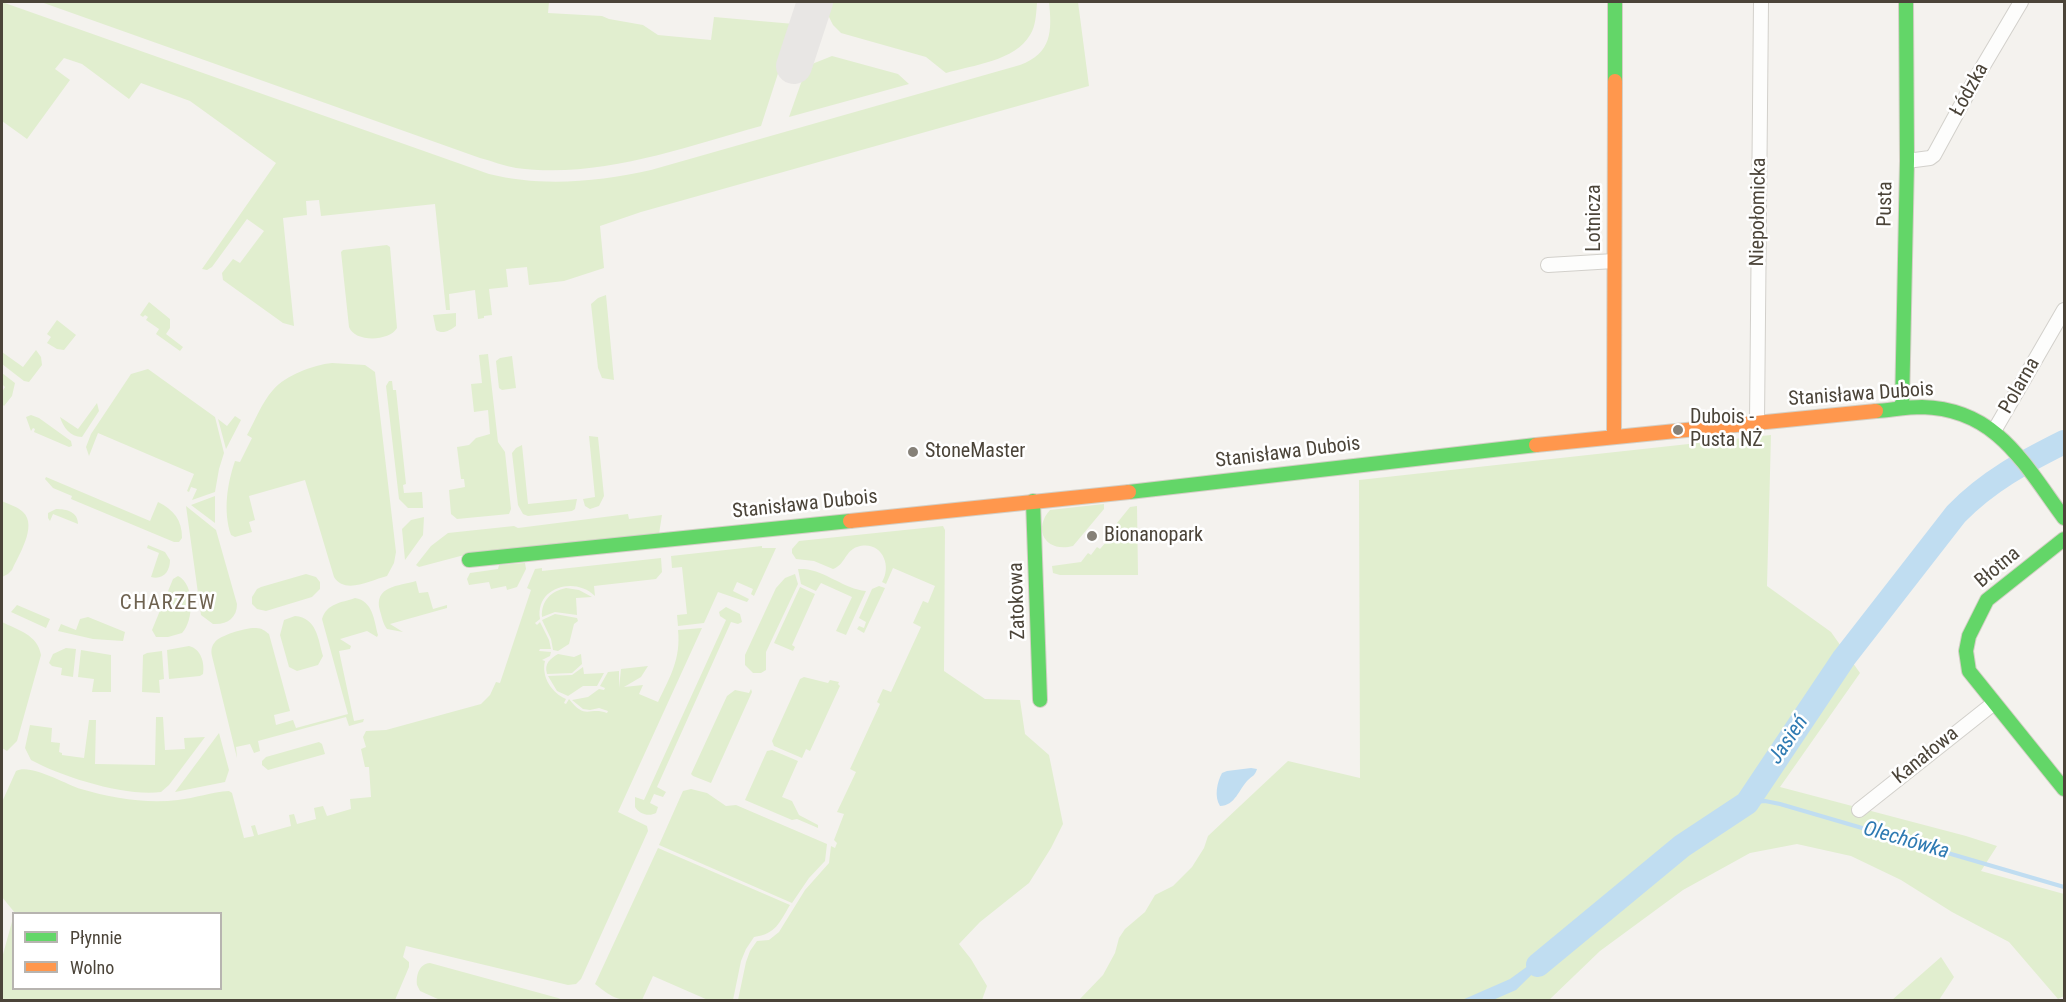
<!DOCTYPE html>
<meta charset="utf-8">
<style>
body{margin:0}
#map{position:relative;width:2066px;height:1002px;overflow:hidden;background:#f4f2ee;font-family:"Roboto Condensed",sans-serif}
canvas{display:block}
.frame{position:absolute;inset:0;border:3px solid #4b4439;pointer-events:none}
.legend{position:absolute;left:12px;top:912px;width:210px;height:78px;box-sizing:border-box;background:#fff;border:2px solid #b7b4b0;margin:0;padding:8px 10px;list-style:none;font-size:18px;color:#4b4439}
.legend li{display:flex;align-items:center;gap:12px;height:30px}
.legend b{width:30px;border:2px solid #b7b4b0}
</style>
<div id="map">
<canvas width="2066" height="1002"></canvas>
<div class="frame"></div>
<ul class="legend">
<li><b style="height:8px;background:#63d668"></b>Płynnie</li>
<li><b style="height:8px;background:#ff974d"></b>Wolno</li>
</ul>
</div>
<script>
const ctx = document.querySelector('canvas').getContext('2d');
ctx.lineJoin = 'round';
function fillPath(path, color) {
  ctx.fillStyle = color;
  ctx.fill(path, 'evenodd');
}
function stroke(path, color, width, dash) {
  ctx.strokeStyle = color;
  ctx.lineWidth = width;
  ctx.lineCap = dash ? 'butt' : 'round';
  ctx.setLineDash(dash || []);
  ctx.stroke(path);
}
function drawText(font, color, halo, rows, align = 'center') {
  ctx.font = font + ' "Roboto Condensed",sans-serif';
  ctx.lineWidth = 5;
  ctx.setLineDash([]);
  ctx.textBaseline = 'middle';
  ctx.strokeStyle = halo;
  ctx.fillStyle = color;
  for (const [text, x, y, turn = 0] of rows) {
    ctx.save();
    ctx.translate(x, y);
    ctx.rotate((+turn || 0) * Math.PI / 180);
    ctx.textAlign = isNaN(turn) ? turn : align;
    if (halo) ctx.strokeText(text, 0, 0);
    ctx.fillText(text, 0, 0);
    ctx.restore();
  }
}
fillPath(new Path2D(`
 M2,2L489,174C541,187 598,182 651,170L1020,65C1052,53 1052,31 1049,2H1078L1089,86L641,212L600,226L604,268L564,281L529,285L527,267L506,269L508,287L489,289L492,315L484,316V318L478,319L475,290L449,294L450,310H446L435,204L321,216L319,200L306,201L307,215L283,218L294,326L283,323L223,280L222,273L233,259L240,263L264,231L247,219L212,267L207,270L202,269L276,163L190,101L141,83L129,99L82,64L64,58L55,69L70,80L27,139L2,121Z
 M41,2H549L548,13L602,16L609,19L643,25L658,35L711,40L714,17L794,24L761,126C682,148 599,179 516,168C504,166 492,161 480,158Z
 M829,2H1036L1037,3C1036,14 1036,26 1030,35C1015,61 973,65 946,73L926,57L841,33L833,25L826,11Z
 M832,56L898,74L909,84L789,117L807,66Z
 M387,245L390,247L397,328C390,341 355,343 349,327L341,252L343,250Z
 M606,295L614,380L602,378L598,368L591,304L598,298Z
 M149,302L170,319V328L166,334L183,347L180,351L156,334L159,329L146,320L148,317L145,315L143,317L140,315Z
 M456,313V326C450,330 443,335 436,330L433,315Z
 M57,320L76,335L64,350L57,349L47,343L51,337L47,334Z
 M36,350L41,357L42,365L29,382L24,381L2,364V352L23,367Z
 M488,354L498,442L505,452L511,509L509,514L457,519L451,514L449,490L465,487L464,479H461L457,447L469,445L476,438L490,434L488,410L474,412L471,384L482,383L479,355Z
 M512,356L516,388L502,390L499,388L496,361L500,358Z
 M332,363L365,365L375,372L396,552L394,563L387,576C371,580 345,595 334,577L305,480L249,496L255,520L249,522L252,532L235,537L231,535C223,512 227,484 235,461L240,462L252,438L247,435C255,421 262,402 273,390C286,375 313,365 332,363Z
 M148,369L215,417L224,453L219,469L215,492L192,500L197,489L191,487L189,492L187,491L194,474L98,433L89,456L86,447L91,434L131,374Z
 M2,373L15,383L12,396L4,406L2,404V392L5,387L2,384Z
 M389,381H392L393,390H396L406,484L403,485L404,493L422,492L423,508H408L399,499L386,386Z
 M97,403L99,411L82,437C70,437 63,427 60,417L78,429Z
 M31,415L39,418L71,441L72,446L69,447L34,432L35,429L33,428L31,431L26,417Z
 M235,416L241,420L226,449L218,419L227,426Z
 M1771,435L1767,586L1831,632L1860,673L1780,787L1966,836L1997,846L1981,871L2064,894V996L2058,999L2009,942L1952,912L1901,880L1851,856L1797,844L1750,853L1683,890L1600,951L1549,1000H1079L1103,975L1115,953L1119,938L1125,929L1145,912L1155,895L1173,886L1192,867L1204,848L1208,836L1288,761L1360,778L1359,480Z
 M589,436L598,437L604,496L599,506L590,509L585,506L583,499L595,497Z
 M522,445L528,504L577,499L575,509L572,511L528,516L523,514L518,505L512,453L516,448Z
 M46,477L150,521L158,502C174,510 182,520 182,538L179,542H174L71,499L72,496L53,488L45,479Z
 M215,496V523L191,505Z
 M2,501C8,504 18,507 23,512C38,526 18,556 12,570L8,574L2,577Z
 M1104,504V509L1073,546C1046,553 1032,530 1050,510Z
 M186,506L216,530L237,604C237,618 227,625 213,624L201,615Z
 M1137,506L1138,575H1060L1053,573L1052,566L1081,562L1088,553L1091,555L1097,547L1100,549L1106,542L1104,539L1130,507Z
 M56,509C67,509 78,512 78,524L53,514L50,521L48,518V513Z
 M628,514L629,519L662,515L659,534L468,554L419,567L416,565L431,546L448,533L514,526L518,528Z
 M424,517L423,535L405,560L402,529L411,520Z
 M943,526L945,530L944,671L985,699L1020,700L1025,734L1049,755L1063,824L1051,848L1029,883L980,922L959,944L971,959L987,986L982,1000H738L746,962L750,951L757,941L769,940L779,932L805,890L829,863L831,846L835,848L837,843L834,840L844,814L837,812L856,772L850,769L880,704L877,702L883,689L891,692L921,627L913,623L923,601L928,603L935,586L893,568L886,584L882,582C893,564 880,539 857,547C845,551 845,565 833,569L814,561L796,559L792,553V549L799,541Z
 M148,545L165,552L170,560C170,572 163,580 151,577L159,553L147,548Z
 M762,546V548H776L754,596L751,594L753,589L737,582L733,591L749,599L747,602L718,592L704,623L678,626L677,615L687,614L682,567L672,568L671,556Z
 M661,558L662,572L656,579L594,586L595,596C575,576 535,587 540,619L535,623L537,625L540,622L549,640L551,649H540L539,651L551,652L550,656L542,660L545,661C541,677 552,693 566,699L564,703L566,704L569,699C586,721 589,706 607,713L608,711L599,708L590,710L583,709L572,700L588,697L599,689L604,690L605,688L600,686L608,672L619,671V688L621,669L648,666L641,677L624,687L643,685L639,694L658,702C670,677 681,659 678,630L702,628L618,812L647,826L648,831L581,979L576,984L568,985L406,946L403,957L409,962V967L395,1000H2V958L13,918L14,988H220V914L15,913L2,897V802L16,771C30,763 65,784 81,789C112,798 146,804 178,800C195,798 212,792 229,791L232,793L244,838L254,836L251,826L255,825L258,835L291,826L289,815L294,814L297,824L316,819L314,808L323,806L327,816L351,809L350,799L371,797L369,767H365L361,749L366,747L363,737L366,731L386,730L481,704L490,695L496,682L500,683L531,590L527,588L535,569L542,568V571Z
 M525,563L526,569L517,587L507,590L506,586L491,589L489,582L469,585L467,579L470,573L498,569L499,565Z
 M804,569C826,571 844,589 866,591L846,635L836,631L852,597L821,583L816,591L801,584L798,569Z
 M306,574L316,577L320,582V589L312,597L266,611L257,609L252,604V597L257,589L261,587Z
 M795,574L798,584L766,652V670L761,673H753L745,665V655L776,588L785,578Z
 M178,576C195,584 194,621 182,633L168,637H156L152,630L173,579Z
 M416,581L419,593L428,592L433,609L447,605V608L390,624L403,632L387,629C383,624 382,617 380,611C373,586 399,586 416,581Z
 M879,586L885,588L864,633L857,629L859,626L864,628L866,622L859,618L872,589Z
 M800,587L815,594L792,645L795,647L793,651L774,643Z
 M566,588L579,590L592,597L576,598L577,615L555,612L542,617C541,601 551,591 566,588Z
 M355,598C373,601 374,620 378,635L377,637L367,631L340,639L351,646L350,649L339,651L354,721L364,719L363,722L349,726L346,717L258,741L260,751L254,753L250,744L236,747L237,758L212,656C211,651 211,647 215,642C220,635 248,627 256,628C262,628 265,631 269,634L290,711L274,715L276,725L293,720L296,728L348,714L322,619C327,603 341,603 355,598Z
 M17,605L50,619L46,628L11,612Z
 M726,607L740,614L742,622L738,624L731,622L657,787L666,792L663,797L654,794L650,803L658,807L656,813C649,817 639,814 635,807V797L644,800L726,620L720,616L719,612Z
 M555,614L577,618L578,621L574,624L569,644L558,651L553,650L551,639L542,620Z
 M295,616C317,618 318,639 323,656L318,665L297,671L289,667L280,635L284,620Z
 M88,617L125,632L123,641L93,639L58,631L61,624L76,630L80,619Z
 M2,622C18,630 38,635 41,655L17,741L7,751L2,748Z
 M189,646C201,649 205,663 203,674L200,676L169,679L167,650Z
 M66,648L76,649L73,677L61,675L62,668L52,666L49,663L53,654Z
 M81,650L111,655V692H92L94,679L78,677Z
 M162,651L164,679L159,680L160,693L142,692L143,655L147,653Z
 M558,654L574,657L581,654L582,664L572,673L547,674C544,663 550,659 558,654Z
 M583,667L584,674L604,673L597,686H583L568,696L557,691L548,676L572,675Z
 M804,677L828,683L830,680L839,682L838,684L840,686L810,751L806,749L802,758L774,746L772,741L800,679Z
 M751,689L752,692L711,783L693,776L691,774L727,696L735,690L749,693Z
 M156,717H163L165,750L185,749L184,738L205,737L169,785L161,792C126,797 62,777 31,760L25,748L30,725L52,728L51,742L60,743L59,752L62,753V755L84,758L89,720H96L95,764L155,765Z
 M219,733L229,770L225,782L175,792Z
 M319,742L322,744L325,754L268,770L262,765V761L266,757Z
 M772,750L798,761L782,797L792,801L799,815L818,825V828L797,819L792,820L745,800L767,751Z
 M691,789L707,793L726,806L736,805L827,844L825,861L809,878L792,903L659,845L683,791Z
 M658,848L790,905C779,923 776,934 754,937L746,949L741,961L733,1000H708L653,976L642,1000C618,1001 614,999 595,984Z
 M1941,957L1954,977L1939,1000H1892Z
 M430,963L558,998L563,1000H440L420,991L417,985C416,975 419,964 430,963Z`), '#e1eecf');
fillPath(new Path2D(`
 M1251,768L1257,769C1255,776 1252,776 1248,780C1239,789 1235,806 1220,806C1214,797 1217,782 1222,773L1227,771Z
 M1576,931L1516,990L1493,1000H1462L1510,979Z`), '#c0ddf1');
stroke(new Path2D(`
 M1747,803L1765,801L1780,804L2064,887`), '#c0ddf1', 4);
stroke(new Path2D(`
 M1538,965L1682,846L1747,803L1844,658L1956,514C1988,481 2024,462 2064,442`), '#c0ddf1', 24);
stroke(new Path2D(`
 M794,66L815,2`), '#e8e6e4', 36);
const street = new Path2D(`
 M1907,161L1930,158L1934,155L1976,78L2021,2
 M1548,265L1614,261
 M1757,422L1761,2
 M1994,431L2064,310
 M1859,810L1994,703`);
const fast = new Path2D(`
 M1615,81V2
 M1902,408L1907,161L1906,2
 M1876,411C1891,410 1906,407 1922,407C1997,409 2024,464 2064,518
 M1129,492L1536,445
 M1033,501L1040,700
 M2064,539L1987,600L1969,636L1966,651L1969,671L2064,789
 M469,560L850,521`);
const slow = new Path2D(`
 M1614,436L1615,81
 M1536,445L1876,411
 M850,521L1129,492`);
stroke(street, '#d2d0cb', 16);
stroke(fast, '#d3cfc5', 16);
stroke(slow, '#d3cfc5', 16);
stroke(street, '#fdfdfc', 14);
stroke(fast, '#63d668', 14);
stroke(slow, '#ff974d', 14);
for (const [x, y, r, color] of [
 [1678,430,6,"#868178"],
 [913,452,6,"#868178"],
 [1092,536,6,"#868178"]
]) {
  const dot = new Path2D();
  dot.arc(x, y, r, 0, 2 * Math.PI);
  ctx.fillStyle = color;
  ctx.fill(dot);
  stroke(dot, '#fff', 2);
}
drawText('20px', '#4b4439', '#fff', [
 ["Łódzka",1970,90,-61],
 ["Pusta",1886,204,-89],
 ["Niepołomicka",1759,212,-89],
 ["Lotnicza",1595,218,-90],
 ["Polarna",2020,386,-60],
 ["Stanisława Dubois",1861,395,-4],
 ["Stanisława Dubois",1288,453,-7],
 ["Stanisława Dubois",805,505,-6],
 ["Błotna",1998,568,-40],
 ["Zatokowa",1018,601,-92],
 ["Kanałowa",1926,756,-39]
]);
drawText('20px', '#4b4439', '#fff', [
 ["Dubois -",1690,418],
 ["Pusta NŻ",1690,441],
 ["StoneMaster",925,452],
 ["Bionanopark",1104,536]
], 'left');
ctx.letterSpacing = '1.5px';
drawText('21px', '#6e6250', '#fff', [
 ["CHARZEW",168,604]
]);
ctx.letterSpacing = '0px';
drawText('italic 21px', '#2e7ab2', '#fff', [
 ["Jasień",1789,740,-56],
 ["Olechówka",1906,841,16]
]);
</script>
